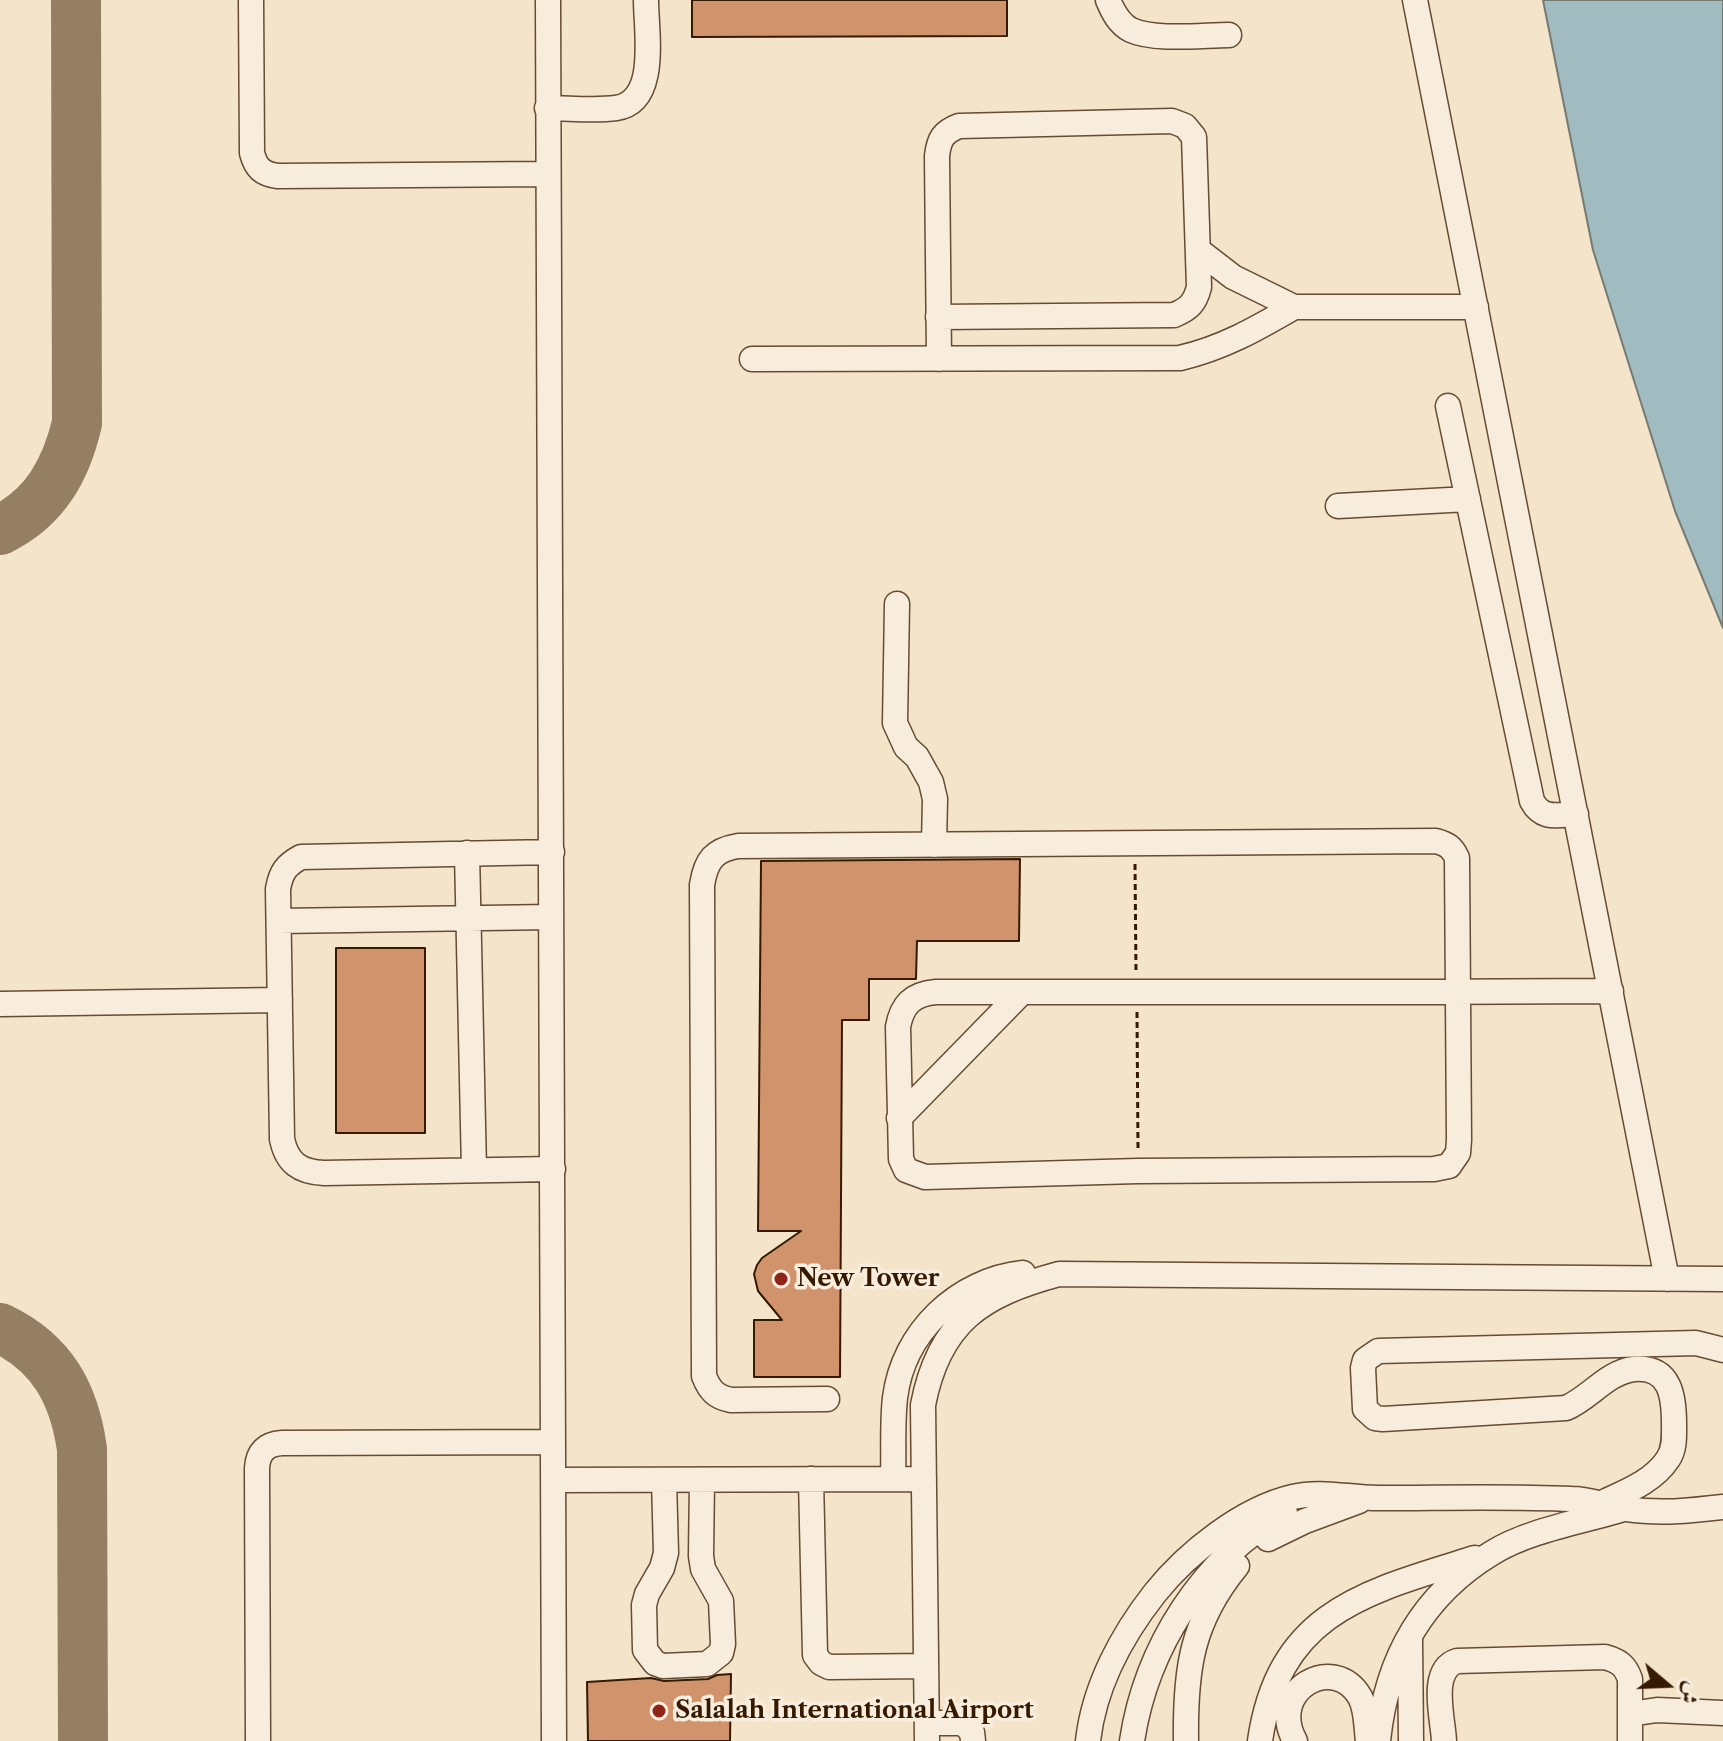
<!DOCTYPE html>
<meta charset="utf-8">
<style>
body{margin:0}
#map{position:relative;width:1723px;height:1741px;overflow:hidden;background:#f4e4ca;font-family:"Libre Caslon Text",Amiri,serif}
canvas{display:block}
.north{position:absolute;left:1627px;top:1645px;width:80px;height:80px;-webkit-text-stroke:6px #f8eddd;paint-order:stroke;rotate:109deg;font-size:22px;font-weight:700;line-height:32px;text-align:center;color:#351a00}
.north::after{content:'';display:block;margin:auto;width:28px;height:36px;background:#351a00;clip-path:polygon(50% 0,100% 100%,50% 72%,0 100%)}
</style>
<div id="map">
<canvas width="1723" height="1741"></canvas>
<div class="north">ش</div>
</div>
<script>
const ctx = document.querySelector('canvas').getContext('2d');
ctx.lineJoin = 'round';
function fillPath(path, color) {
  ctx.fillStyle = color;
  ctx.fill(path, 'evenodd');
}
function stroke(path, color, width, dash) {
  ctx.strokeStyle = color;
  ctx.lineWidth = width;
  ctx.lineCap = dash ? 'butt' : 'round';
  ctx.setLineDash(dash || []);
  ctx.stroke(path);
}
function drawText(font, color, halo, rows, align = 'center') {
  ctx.font = font + ' "Libre Caslon Text",serif';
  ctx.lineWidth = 7;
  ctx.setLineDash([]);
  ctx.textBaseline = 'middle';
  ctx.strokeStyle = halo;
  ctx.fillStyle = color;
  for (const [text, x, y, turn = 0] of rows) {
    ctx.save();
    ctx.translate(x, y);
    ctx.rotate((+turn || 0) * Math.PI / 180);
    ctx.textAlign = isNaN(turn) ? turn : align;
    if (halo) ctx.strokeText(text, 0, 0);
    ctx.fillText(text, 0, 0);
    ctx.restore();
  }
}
const water = new Path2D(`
 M1543,0H1723V628L1675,511L1593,250Z`);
fillPath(water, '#a0bcc0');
stroke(water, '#757b73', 2);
stroke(new Path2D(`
 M0,530C45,508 66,470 77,423L76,0
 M0,1328C52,1353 74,1393 82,1449L83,1741`), '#947f65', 50);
const building = new Path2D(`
 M692,0H1007V36L692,37Z
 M1020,859L1019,941H917L916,979H869V1020H842L840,1377H754V1320H782L758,1291L754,1274L757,1265L762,1258L801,1231H758L761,861Z
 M336,948H425V1133H336Z
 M731,1674L730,1741H588L587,1682L651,1678L664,1681L708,1679L717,1675Z`);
fillPath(building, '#d0936b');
stroke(building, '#351a00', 2);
const minor = new Path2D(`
 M251,0L252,153C256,168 262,174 278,176L547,174
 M548,0L554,1741
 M1108,0C1113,12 1119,24 1131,30C1155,41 1203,35 1229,35
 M1415,0L1667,1279
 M547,108C569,108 594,111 616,108C659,102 646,32 646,0
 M1198,250L1233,277L1294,307H1476
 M938,317L1174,315C1189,309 1195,303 1199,287L1194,137L1185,126L1172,121L959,126C943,132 939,139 937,156L939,359
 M752,359L1180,358C1223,348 1256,329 1294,307
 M1448,406L1532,801C1542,820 1557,815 1576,814
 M1338,506L1468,499
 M897,604L895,723L906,747L917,757L931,782L935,799L934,845
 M552,852L301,857C286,865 281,872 278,889L282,1139C287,1163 300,1172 324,1173L553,1169
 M467,853L474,1170
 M279,921L551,917
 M0,1004L280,1000
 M899,1118L1022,992
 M827,1399L731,1400C716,1397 710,1391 704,1376L702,885C706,860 714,850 738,846L1436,841C1447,844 1452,847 1457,858L1459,1140L1458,1153L1449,1166L1434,1169L1138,1171L925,1177L906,1170L901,1159L898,1027C902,1005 912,994 936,992H1399L1611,991
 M893,1478C894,1452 892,1424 895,1398C903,1332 958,1280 1023,1273
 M811,1479L815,1655L821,1663L829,1667L926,1666
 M553,1480L924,1479
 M664,1480L666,1553L662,1568L647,1594L644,1605L645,1650L655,1663L663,1666L707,1664L721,1653L723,1644L721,1601L703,1569L701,1556L702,1480
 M1602,1503C1625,1492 1653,1482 1668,1459C1675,1449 1674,1436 1674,1424C1674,1397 1671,1366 1634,1369C1607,1372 1590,1398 1566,1408L1383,1419L1375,1418L1365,1409L1363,1368L1365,1360L1378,1351L1696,1343L1723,1350
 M1268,1539L1305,1521L1359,1501
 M1410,1639L1411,1741
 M1630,1714L1657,1710L1723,1713
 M927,1723H963L972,1732L973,1741
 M258,1741L257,1468C258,1452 266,1444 282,1443L553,1442
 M927,1741L923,1405C939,1322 981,1295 1059,1274L1723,1279
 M1088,1741C1094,1687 1122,1635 1155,1593C1187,1553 1242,1509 1293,1497C1321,1490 1349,1498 1378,1498C1442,1498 1508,1496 1572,1499C1591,1499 1608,1507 1626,1509C1659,1514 1690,1511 1723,1507
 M1132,1741C1146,1649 1202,1558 1285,1513
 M1186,1741C1185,1670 1191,1622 1237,1566
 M1260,1741C1279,1611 1366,1592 1475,1558
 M1295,1741C1267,1690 1334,1652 1360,1697C1367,1710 1366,1727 1368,1741
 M1378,1741C1386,1661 1421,1596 1492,1553C1527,1531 1580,1522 1620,1510
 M1444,1741C1443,1718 1429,1670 1457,1661L1605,1657C1619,1661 1625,1665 1630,1679V1741`);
stroke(minor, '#654c32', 27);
stroke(new Path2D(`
 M1135,864L1136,972
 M1137,1012L1138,1148`), '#351a00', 3, [6, 4]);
stroke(minor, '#f8eddd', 24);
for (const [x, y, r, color] of [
 [781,1279,8,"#8f2418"],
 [659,1711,8,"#8f2418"]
]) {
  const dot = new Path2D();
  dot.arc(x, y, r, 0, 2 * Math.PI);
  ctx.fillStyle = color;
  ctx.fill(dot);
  stroke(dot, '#f8eddd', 3);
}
drawText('bold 24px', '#351a00', '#f8eddd', [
 ["New Tower",797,1279],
 ["Salalah International Airport",675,1711]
], 'left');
</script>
